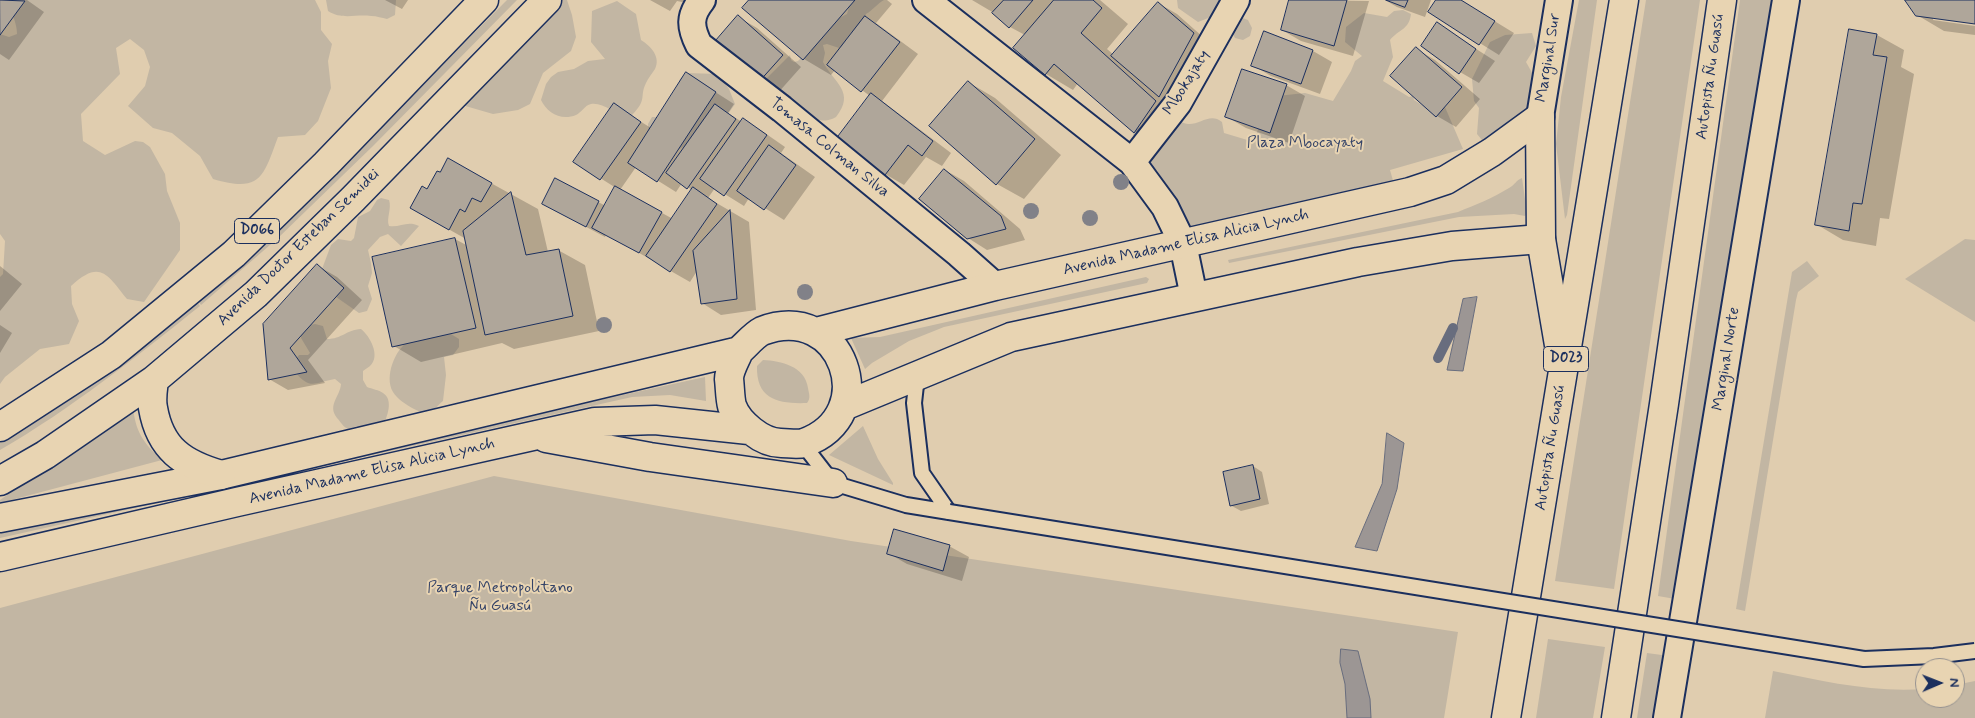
<!DOCTYPE html>
<meta charset="utf-8">
<style>
body{margin:0}
#map{position:relative;width:1975px;height:718px;overflow:hidden;background:#e0cdaf;font-family:Mynerve,sans-serif}
canvas{display:block}
.north{position:absolute;left:1915px;top:658px;width:50px;height:50px;box-sizing:border-box;background:#e8d4b2;border:1px solid #969290;border-radius:50%;rotate:89deg;font-size:14px;font-weight:700;line-height:20px;text-align:center;color:#1b2f5e}
.north::after{content:'';display:block;margin:auto;width:18px;height:22px;background:#1b2f5e;clip-path:polygon(50% 0,100% 100%,50% 72%,0 100%)}
</style>
<div id="map">
<canvas width="1975" height="718"></canvas>
<div class="north">N</div>
</div>
<script>
const ctx = document.querySelector('canvas').getContext('2d');
ctx.lineJoin = 'round';
function fillPath(path, color) {
  ctx.fillStyle = color;
  ctx.fill(path, 'evenodd');
}
function stroke(path, color, width, dash) {
  ctx.strokeStyle = color;
  ctx.lineWidth = width;
  ctx.lineCap = dash ? 'butt' : 'round';
  ctx.setLineDash(dash || []);
  ctx.stroke(path);
}
function drawText(font, color, halo, rows, align = 'center') {
  ctx.font = font + ' Mynerve,sans-serif';
  ctx.lineWidth = 4;
  ctx.setLineDash([]);
  ctx.textBaseline = 'middle';
  ctx.strokeStyle = halo;
  ctx.fillStyle = color;
  for (const [text, x, y, turn = 0] of rows) {
    ctx.save();
    ctx.translate(x, y);
    ctx.rotate((+turn || 0) * Math.PI / 180);
    ctx.textAlign = isNaN(turn) ? turn : align;
    if (halo) ctx.strokeText(text, 0, 0);
    ctx.fillText(text, 0, 0);
    ctx.restore();
  }
}
fillPath(new Path2D(`
 M9,0H315L321,12V30L332,44L328,61L331,88L318,121L305,135L278,137C263,177 261,193 213,179L200,156L172,133L153,128L128,106L145,86L150,67L144,50L130,39L116,48L120,74L81,114L83,141L105,155L135,141L143,142L150,147L165,174L167,191L180,223V250L144,302L127,299C107,274 100,259 71,286L72,304L79,321L69,344L40,349L5,377L0,384V277L3,274L5,241L0,234V34L9,37L17,34C17,21 10,12 9,0Z
 M326,0H396L395,15L387,19C382,18 377,16 371,16C355,14 342,20 328,11Z
 M507,0H517L373,146L278,238L201,305L198,301L275,234Z
 M533,0H567L572,15L576,37L571,51L543,73L530,104L518,110L493,114L462,105L448,80Z
 M851,0H884C877,4 873,10 866,14L863,22L850,34L843,46L839,48L827,44L823,45L825,53L823,62C834,83 856,92 836,117C817,128 796,111 778,102C778,87 779,86 764,81L790,55L791,60L794,62L798,61L839,18L847,14Z
 M1177,0H1230L1232,14L1248,20L1252,28L1250,36L1243,40L1235,38L1221,13L1198,22L1178,8Z
 M1579,0H1597L1567,215L1565,219L1556,144L1561,97Z
 M1646,0H1700L1614,589L1555,581Z
 M1740,0H1772L1681,600L1658,596Z
 M617,1L636,14L641,40C651,46 661,57 655,69C652,74 648,78 646,83C639,97 648,99 632,115C615,117 605,102 591,104C585,105 581,113 576,115C561,121 547,113 541,100L546,84L551,77L558,72L574,69L588,61L605,59L591,42L592,11Z
 M1403,10L1411,14C1409,30 1399,29 1390,40L1393,57L1383,81L1409,97L1413,96L1414,100L1422,105L1442,100L1463,149L1390,170L1394,184L1252,214L1246,212L1240,214L1235,224L1207,223L1190,228L1157,170L1145,168L1131,153L1134,130C1146,124 1162,119 1177,121C1181,121 1184,124 1188,124C1200,125 1210,112 1222,122L1224,133L1254,142L1268,97L1305,93L1333,101L1351,71L1355,61L1362,56L1345,42L1346,27L1364,13L1387,17L1394,11Z
 M1532,33L1536,46L1526,62L1535,78L1532,121L1486,145L1477,134L1479,108L1474,101L1472,79L1490,42L1505,35Z
 M686,73L718,74L729,89L735,104L719,127L676,151L649,134L648,124L652,117H665L680,79Z
 M1522,178L1527,213L1525,216L1514,214L1459,217L1229,263L1228,260L1458,212C1475,205 1493,198 1509,188C1515,185 1516,180 1522,178Z
 M381,198L389,200C392,209 386,218 389,226C400,228 407,220 419,226L401,246L388,234L380,237L368,250L371,263L372,273L368,286L372,299L367,311L359,313L326,290L322,269L331,245L338,239L351,241L354,238L358,217L370,211L377,200Z
 M1965,239L1975,240V322L1905,279Z
 M1807,261L1819,276L1798,292L1796,300L1745,611L1736,609L1792,272Z
 M1146,277L1149,279L1147,283L944,327L909,341L872,363L865,369L851,338L880,337Z
 M197,301L200,306C136,357 71,409 0,450V443C70,402 134,352 197,301Z
 M315,324L323,326L327,339C342,339 346,330 361,329C370,336 381,356 370,366C368,368 365,369 363,371V380L367,387C372,389 379,390 383,393C394,400 387,417 383,426L363,431L357,426L348,429C343,427 341,422 337,418C327,405 340,397 341,384L335,379C315,382 311,391 295,372L296,359L299,355H308L310,353L301,338V334L310,325Z
 M451,334L459,339V347L453,355L444,357L446,375L443,401C439,404 434,411 428,412C423,414 419,411 414,409C407,405 397,399 393,392C384,377 395,349 409,341C417,336 440,336 451,334Z
 M763,360C781,361 805,366 808,388C809,394 811,398 807,403C779,404 756,400 757,366Z
 M705,377L706,401L670,395L632,397L0,538V531Z
 M133,406C135,431 143,443 162,460L0,503V500Z
 M863,426L878,459L893,483V485L829,455Z
 M494,476L851,541L1458,632L1444,718H0V608Z
 M1548,639L1605,647L1593,718H1536Z
 M1647,653L1669,656L1658,718H1637Z
 M1773,671C1823,681 1873,693 1925,689V698H1955V685L1975,681V718H1765Z`), '#c2b6a3');
const water = new Path2D(`
 M1477,297L1463,371L1447,370L1463,299Z
 M1387,433L1404,443L1397,489L1377,551L1355,547L1382,484Z
 M1341,649L1358,651L1370,699L1371,718H1347L1345,684L1340,663Z`);
fillPath(water, '#9c9694');
stroke(water, '#686d7e', 1);
fillPath(new Path2D(`
 M0,0H27L44,12L9,60L0,54Z
 M385,0H408L402,9Z
 M650,0H689L687,3L677,1L670,11Z
 M750,0H887L892,4L876,23L918,54L882,101L951,153L942,166L926,157L904,185L885,174L870,96L835,70L831,75L804,59L744,8Z
 M972,0H1100L1128,24L1107,49L1114,55L1158,3L1177,14L1212,45L1178,107L1161,98L1182,117L1162,147L1135,132L1078,83L1073,90L1046,74L1015,48L1025,35L1010,27L994,13Z
 M1291,0L1369,1L1353,56L1301,41L1282,30Z
 M1385,0H1431L1425,17L1397,7Z
 M1437,0H1460L1514,33L1499,55L1430,12Z
 M1906,0H1975V23L1933,17V20L1975,26V35L1944,31L1917,15Z
 M738,17L757,28L801,67L777,94L758,83Z
 M1437,24L1495,61L1479,83L1460,72Z
 M1850,30L1877,35L1904,50L1901,67L1914,74L1889,219L1880,218L1876,246L1843,240L1816,224Z
 M1265,32L1313,51L1332,62L1320,94L1271,76L1252,65Z
 M1416,49L1435,60L1480,99L1456,127L1437,116Z
 M687,74L734,104L728,113L742,122L743,120L762,131L785,147L781,153L815,177L784,220L749,198L744,206L715,188L708,198L749,222L756,310L721,315L702,303L697,271L690,282L606,234L605,237L562,214L598,202L606,206L616,188L575,162L614,105L651,128ZM636,167L676,192L682,183L692,190L673,219L620,190Z
 M968,82L995,98L1061,155L1024,199L997,184Z
 M1286,85L1305,96L1289,143L1246,128L1227,117Z
 M449,160L538,209L548,252L558,250L585,265L599,331L514,349L502,343L421,362L394,346L455,239L468,246L466,239L411,208L428,190Z
 M945,170L964,181L1020,229L1025,240L987,250L968,238Z
 M0,266L22,284L0,311Z
 M318,266L337,277L362,300L308,360L325,383L288,390L269,379Z
 M0,325L12,333L0,353Z
 M1253,466L1262,472L1269,504L1241,511L1232,506Z
 M949,546L969,557L962,581L907,564L888,553Z`), '#0003');
stroke(new Path2D(`
 M1438,358L1453,328`), '#686d7e', 10);
const building = new Path2D(`
 M0,0L25,1L0,35Z
 M749,0H855L803,60L742,8Z
 M1004,0H1033L1009,28L992,13Z
 M1054,0H1093L1102,8L1081,33L1156,101L1134,133L1054,64L1045,75L1013,48Z
 M1289,0H1347L1334,46L1281,30Z
 M1386,0H1408L1405,7Z
 M1436,0H1461L1495,21L1479,45L1428,12Z
 M1905,0H1975V24L1916,16Z
 M1158,2L1194,33L1159,97L1111,56Z
 M738,15L783,55L757,84L713,44Z
 M865,16L900,42L861,92L827,65Z
 M1437,22L1476,49L1459,74L1421,46Z
 M1849,29L1877,34L1873,55L1887,57L1862,204L1853,203L1849,231L1815,225Z
 M1264,31L1313,50L1301,84L1251,66Z
 M1416,47L1462,87L1436,117L1390,76Z
 M1242,69L1287,84L1270,133L1225,117Z
 M686,72L716,92L657,182L628,163Z
 M968,81L1035,139L996,185L929,126Z
 M871,93L933,141L922,156L908,145L885,175L837,138Z
 M614,103L641,122L600,180L573,162Z
 M715,104L736,119L687,189L666,173Z
 M743,118L767,135L724,196L700,179Z
 M769,145L796,165L764,210L737,191Z
 M448,158L492,183L481,202L472,198L465,212L460,209L449,230L410,208L422,186L427,189L437,171L440,172Z
 M944,169L1001,216L1006,229L967,239L919,199Z
 M555,178L599,201L586,227L542,204Z
 M615,186L662,212L639,253L592,228Z
 M693,187L717,204L670,272L646,256Z
 M511,192L526,255L559,249L573,316L485,335L463,231Z
 M730,210L737,299L701,304L693,251Z
 M455,238L476,328L392,347L372,257Z
 M317,264L344,288L290,348L307,372L268,380L263,324Z
 M1253,465L1260,499L1230,506L1223,472Z
 M894,529L950,545L943,571L887,554Z`);
fillPath(building, '#afa69a');
stroke(building, '#1b2f5e', 1);
const lane = new Path2D(`
 M917,376L914,403L922,473L949,512
 M802,443L833,483L906,505L949,512`);
const street = new Path2D(`
 M702,0C689,16 690,27 699,45L782,109L959,254L995,286
 M926,0L1132,162L1165,207L1183,244L1194,297
 M1540,117L1559,0
 M1132,162L1178,103L1236,0
 M1667,718L1786,0`);
const secondary = new Path2D(`
 M816,332L995,286L1410,192L1446,180L1492,152L1540,117
 M844,406L1011,337L1358,262L1452,246L1541,239
 M546,438L650,457L833,483
 M0,518L221,475L739,351C746,345 754,335 762,331C843,300 883,415 804,443C797,445 788,443 781,443C762,443 738,423 732,406C730,399 730,387 729,379C729,370 736,359 739,351
 M0,557L237,502L595,422L655,420L749,430`);
const highway = new Path2D(`
 M1540,117L1541,239L1560,351
 M154,380C153,389 151,399 153,408C160,449 183,464 221,475
 M0,427L111,355L234,254L326,164L484,0
 M0,481L45,455L154,380L256,294L353,199L547,0
 M1506,718L1624,0
 M1616,718L1664,404L1722,0`);
stroke(lane, '#1b2f5e', 18);
stroke(street, '#1b2f5e', 30);
stroke(secondary, '#1b2f5e', 31);
stroke(highway, '#1b2f5e', 31);
stroke(lane, '#e8d4b2', 14);
stroke(street, '#e8d4b2', 26);
stroke(secondary, '#e8d4b2', 28);
stroke(highway, '#e8d4b2', 28);
const laneBridge = new Path2D(`
 M949,512L1864,659L1934,656L1975,651`);
stroke(laneBridge, '#1b2f5e', 18, []);
stroke(laneBridge, '#e8d4b2', 14);
ctx.fillStyle = '#818188';
for (const [x, y] of [
 [1121,182],
 [1031,211],
 [1090,218],
 [805,292],
 [604,325]
]) {
  ctx.beginPath();
  ctx.arc(x, y, 8, 0, 2 * Math.PI);
  ctx.fill();
}
for (const [x, y, w] of [
 [257,231,45],
 [1566,359,45]
]) {
  const box = new Path2D();
  box.roundRect(x - w / 2, y - 12.5, w, 25, 4);
  ctx.fillStyle = '#e8d4b2';
  ctx.fill(box);
  stroke(box, '#1b2f5e', 1);
}
drawText('bold 15px', '#1b2f5e', null, [
 ["D066",257,231],
 ["D023",1566,359]
]);
drawText('16px', '#1b2f5e', '#e8d4b2', [
 ["Marginal Sur",1549,58,-81],
 ["Autopista Ñu Guasú",1711,77,-82],
 ["Mbokajaty",1187,83,-58],
 ["Tomasa Colman Silva",829,148,39],
 ["Avenida Madame Elisa Alicia Lynch",1186,243,-13],
 ["Avenida Doctor Esteban Semidei",299,248,-44],
 ["Marginal Norte",1727,359,-81],
 ["Autopista Ñu Guasú",1551,448,-81],
 ["Avenida Madame Elisa Alicia Lynch",372,472,-13]
]);
drawText('16px', '#344368', '#e8d4b2', [
 ["Plaza Mbocayaty",1305,144],
 ["Parque Metropolitano",500,589],
 ["Ñu Guasú",500,607]
]);
</script>
